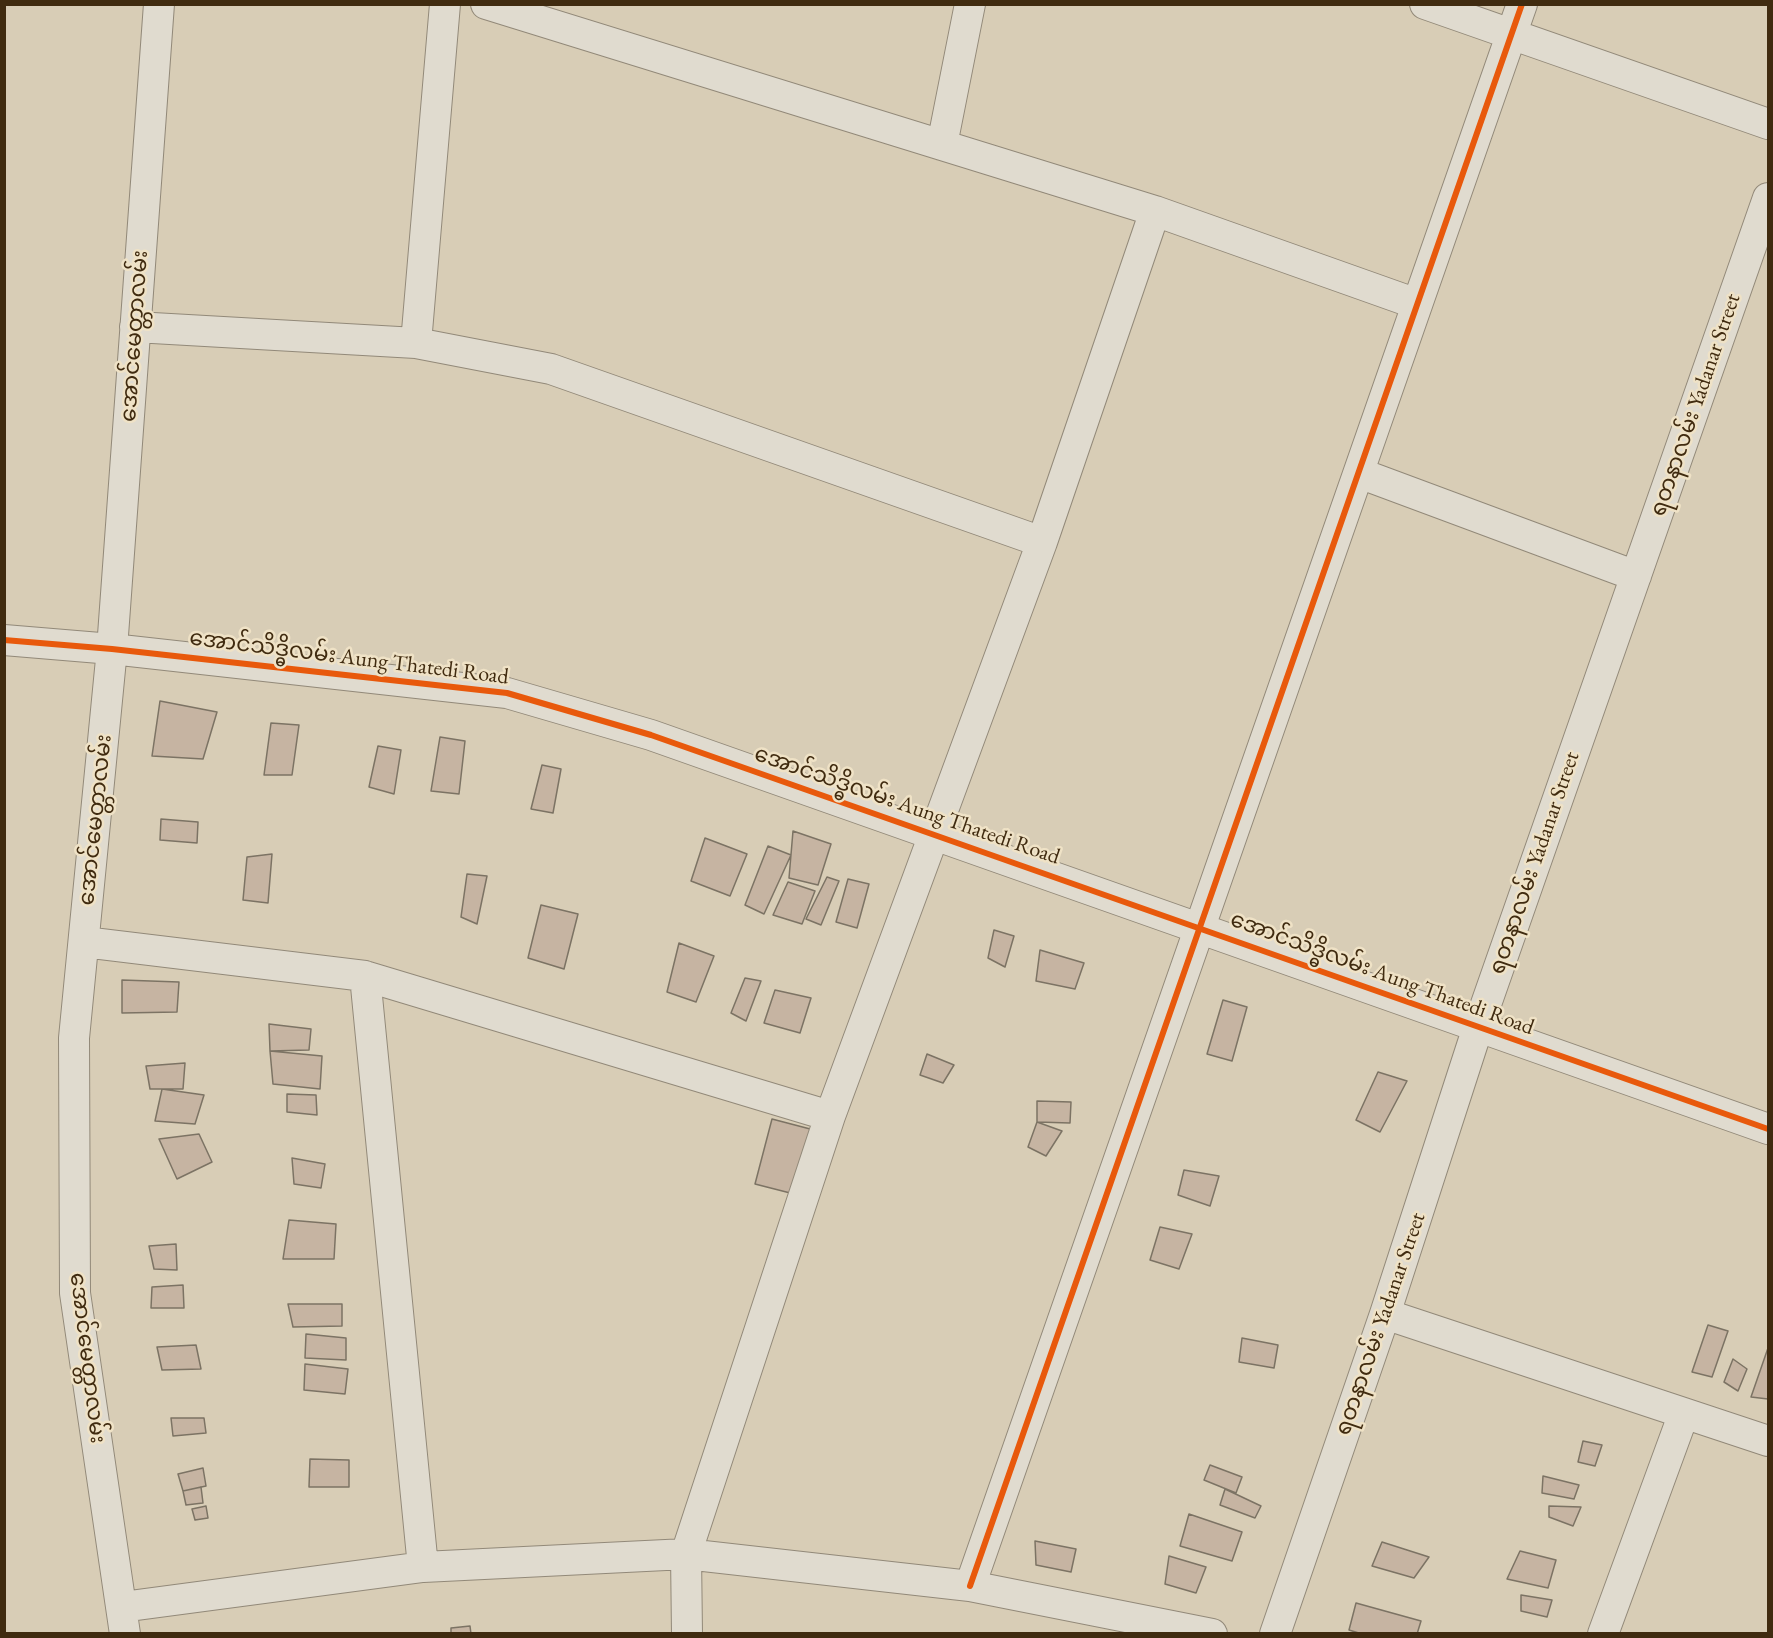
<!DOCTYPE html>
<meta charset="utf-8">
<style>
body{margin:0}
#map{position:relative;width:1773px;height:1638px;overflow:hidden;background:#d8cdb6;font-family:"EB Garamond",serif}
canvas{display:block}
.frame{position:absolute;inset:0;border:6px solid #402b10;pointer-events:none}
</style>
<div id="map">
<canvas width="1773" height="1638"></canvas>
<div class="frame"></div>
</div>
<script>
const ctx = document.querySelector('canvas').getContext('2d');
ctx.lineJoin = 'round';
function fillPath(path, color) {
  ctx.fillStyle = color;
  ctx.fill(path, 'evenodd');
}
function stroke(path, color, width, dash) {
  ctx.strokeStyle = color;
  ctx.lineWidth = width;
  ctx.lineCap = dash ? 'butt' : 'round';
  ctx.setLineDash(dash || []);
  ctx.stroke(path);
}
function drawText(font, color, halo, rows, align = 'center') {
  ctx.font = font + ' "EB Garamond","Noto Sans Myanmar",serif';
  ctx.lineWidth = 5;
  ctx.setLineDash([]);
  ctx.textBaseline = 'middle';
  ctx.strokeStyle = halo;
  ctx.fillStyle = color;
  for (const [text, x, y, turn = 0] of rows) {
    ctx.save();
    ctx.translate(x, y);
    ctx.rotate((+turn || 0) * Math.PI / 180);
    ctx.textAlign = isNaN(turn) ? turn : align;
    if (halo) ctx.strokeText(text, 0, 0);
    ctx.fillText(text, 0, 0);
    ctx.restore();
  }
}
const building = new Path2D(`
 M160,701L217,712L203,759L152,756Z
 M271,723L299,725L292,775H264Z
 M440,737L465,741L459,794L431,791Z
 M378,746L401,750L394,794L369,787Z
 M542,765L561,769L553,813L531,809Z
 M161,819L198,822L197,843L160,840Z
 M793,831L831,844L818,885L789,878Z
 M705,838L747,854L730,896L691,881Z
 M768,846L791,855L764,914L745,905Z
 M272,854L268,903L243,900L247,857Z
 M467,874L487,876L477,924L461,917Z
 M827,877L839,881L821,925L806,919Z
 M848,879L869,884L857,928L836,922Z
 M788,882L815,891L802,924L773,915Z
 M541,905L578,914L564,969L528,958Z
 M994,930L1014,936L1005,967L988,958Z
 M679,943L714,956L696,1002L667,992Z
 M1040,950L1084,963L1075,989L1036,981Z
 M745,978L761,981L746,1021L731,1013Z
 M122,980L179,982L177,1012L122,1013Z
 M775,990L811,998L800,1033L764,1023Z
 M1223,1000L1247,1007L1232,1061L1207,1054Z
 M269,1024L311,1029L309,1050L270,1051Z
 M270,1051L322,1056L320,1089L273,1084Z
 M927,1054L954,1065L943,1083L920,1075Z
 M185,1063L183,1089H150L146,1066Z
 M1378,1072L1407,1081L1380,1132L1356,1120Z
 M162,1089L204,1095L195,1124L155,1121Z
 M287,1094L316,1095L317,1115L287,1112Z
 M1037,1101L1071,1102L1070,1123L1037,1122Z
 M772,1119L814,1130L798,1195L755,1184Z
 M1037,1122L1062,1131L1046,1156L1028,1147Z
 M199,1134L212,1162L177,1179L159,1139Z
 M292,1158L325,1164L321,1188L294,1184Z
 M1184,1170L1219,1176L1210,1206L1178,1195Z
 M289,1220L336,1224L334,1259H283Z
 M1160,1227L1192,1234L1179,1269L1150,1260Z
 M176,1244L177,1270L154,1269L149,1246Z
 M183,1285L184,1308H151L152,1287Z
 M288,1304H342V1326L293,1327Z
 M1708,1325L1728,1331L1712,1377L1692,1372Z
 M306,1334L346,1338V1360L305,1358Z
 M1242,1338L1278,1345L1274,1368L1239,1362Z
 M196,1345L201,1369L162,1370L157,1347Z
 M1768,1348V1399L1751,1397Z
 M1733,1359L1747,1369L1738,1391L1724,1382Z
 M305,1364L348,1369L345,1394L304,1390Z
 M171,1418H204L206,1433L173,1436Z
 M1583,1441L1602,1445L1595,1466L1578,1462Z
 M310,1459L349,1460V1487H309Z
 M1210,1465L1242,1477L1236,1493L1204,1480Z
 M203,1468L206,1486L183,1491L178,1474Z
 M1543,1476L1579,1485L1574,1499L1542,1493Z
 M201,1487L203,1503L186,1505L183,1491Z
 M1225,1489L1261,1506L1255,1518L1220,1505Z
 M206,1506L208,1518L195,1520L192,1509Z
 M1549,1506L1581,1507L1573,1526L1549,1517Z
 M1189,1514L1242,1532L1232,1561L1180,1546Z
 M1035,1541L1076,1549L1071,1572L1036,1565Z
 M1382,1542L1429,1557L1414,1578L1372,1566Z
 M1520,1551L1556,1560L1548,1588L1507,1579Z
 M1169,1556L1206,1567L1196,1593L1165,1584Z
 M1521,1595L1552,1600L1547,1617L1521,1611Z
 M1356,1603L1421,1621L1417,1634H1362L1349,1630Z
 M470,1626L471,1634H451V1628Z`);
fillPath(building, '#c6b4a2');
stroke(building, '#7c7364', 1.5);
const street = new Path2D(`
 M486,4L1155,211L1417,304
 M1425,4L1768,124
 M942,145L970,4
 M135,327L416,343L551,369L1042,542
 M416,343L445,4
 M1359,473L1636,576
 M4,640L112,649L507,693L651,735L1768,1129
 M84,942L365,976L830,1116
 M365,976L423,1567
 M1385,1314L1768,1441
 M970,1586L1522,4
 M122,1607L423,1567L686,1554L970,1586L1212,1634
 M125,1634L75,1293L74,1038L112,649L159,4
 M687,1634L686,1554L830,1116L1042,542L1155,211
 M1275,1634L1385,1314L1478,1027L1768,198
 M1603,1634L1684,1413`);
stroke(street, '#928979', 32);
stroke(street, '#e0dbcf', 30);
stroke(new Path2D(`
 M4,640L112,649L507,693L651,735L1768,1129
 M970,1586L1522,4`), '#e8590c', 6);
drawText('22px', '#402b10', '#efe2c6', [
 ["အောင်မေတ္တာလမ်း",135,336,-86],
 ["ရတနာလမ်း Yadanar Street",1696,405,-71],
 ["အောင်သိဒ္ဓိလမ်း Aung Thatedi Road",349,658,7],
 ["အောင်သိဒ္ဓိလမ်း Aung Thatedi Road",907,806,19],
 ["အောင်မေတ္တာလမ်း",96,820,-84],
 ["ရတနာလမ်း Yadanar Street",1535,863,-71],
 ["အောင်သိဒ္ဓိလမ်း Aung Thatedi Road",1382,974,20],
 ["ရတနာလမ်း Yadanar Street",1381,1324,-71],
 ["အောင်မေတ္တာလမ်း",87,1358,83]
]);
</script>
